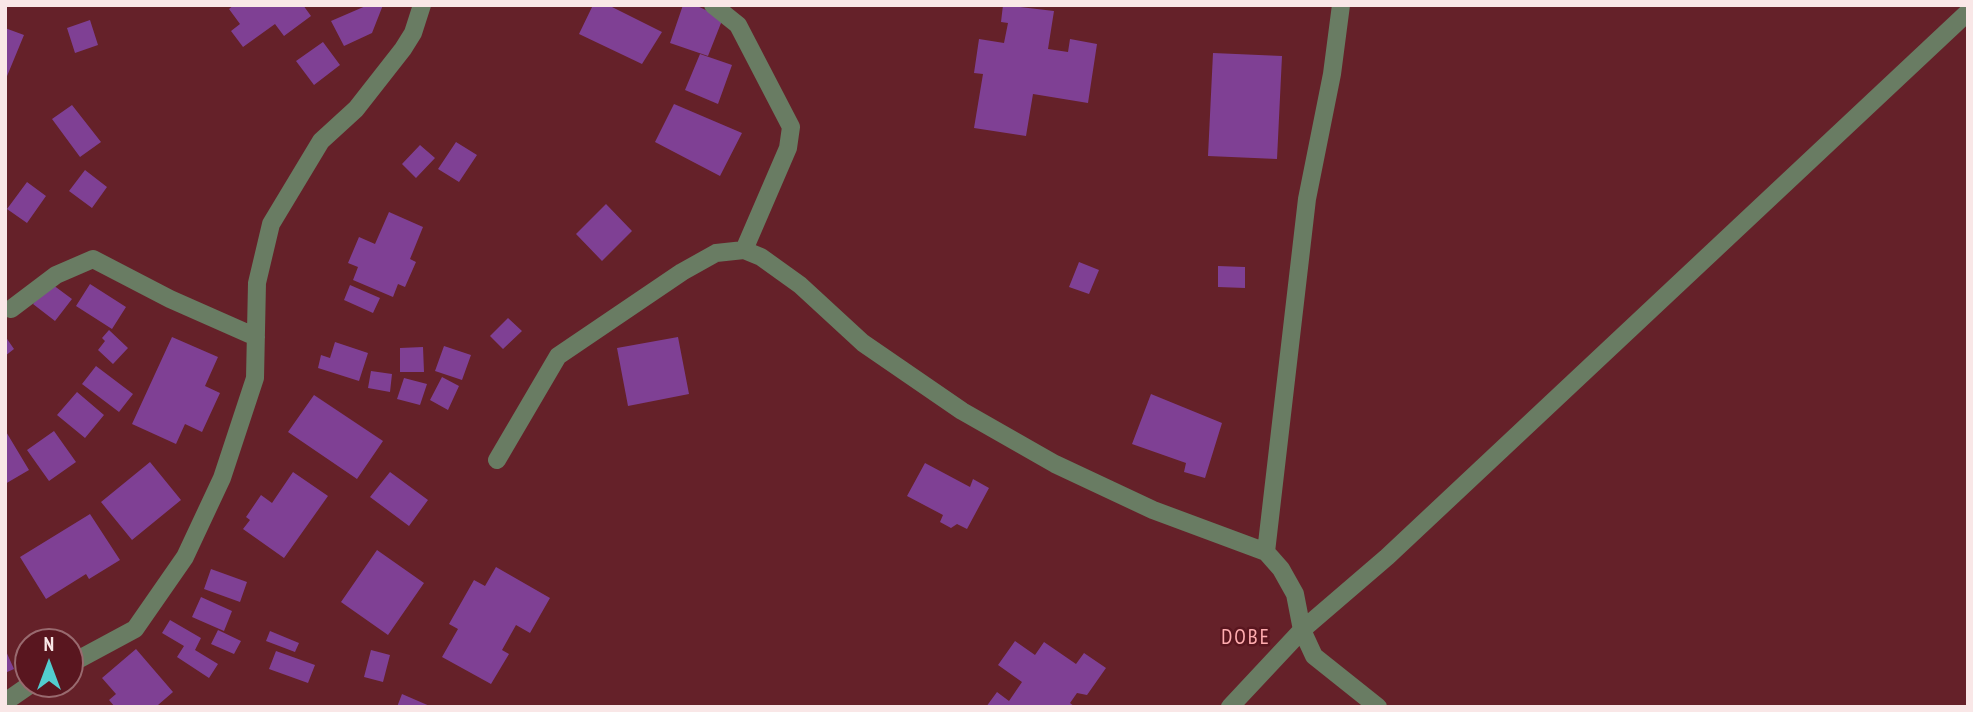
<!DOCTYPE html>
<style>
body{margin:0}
#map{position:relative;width:1973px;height:712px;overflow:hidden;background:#652129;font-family:"PT Sans Narrow",sans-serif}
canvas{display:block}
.frame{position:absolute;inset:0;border:7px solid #f9e7e7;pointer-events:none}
.north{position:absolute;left:14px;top:628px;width:70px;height:70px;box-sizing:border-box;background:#59161f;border:2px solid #996a6f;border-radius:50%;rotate:0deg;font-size:19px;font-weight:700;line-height:28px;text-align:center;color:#f9e7e7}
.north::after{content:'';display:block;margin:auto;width:24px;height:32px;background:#52cdcf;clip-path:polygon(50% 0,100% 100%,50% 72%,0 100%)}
</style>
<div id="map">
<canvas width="1973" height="712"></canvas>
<div class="frame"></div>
<div class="north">N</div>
</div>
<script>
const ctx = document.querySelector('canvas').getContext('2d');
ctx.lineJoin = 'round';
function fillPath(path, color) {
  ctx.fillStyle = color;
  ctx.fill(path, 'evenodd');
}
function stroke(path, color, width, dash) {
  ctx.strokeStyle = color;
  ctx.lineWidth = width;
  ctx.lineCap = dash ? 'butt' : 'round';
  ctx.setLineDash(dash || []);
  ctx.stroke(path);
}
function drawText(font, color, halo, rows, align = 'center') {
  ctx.font = font + ' "PT Sans Narrow",sans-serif';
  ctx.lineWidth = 5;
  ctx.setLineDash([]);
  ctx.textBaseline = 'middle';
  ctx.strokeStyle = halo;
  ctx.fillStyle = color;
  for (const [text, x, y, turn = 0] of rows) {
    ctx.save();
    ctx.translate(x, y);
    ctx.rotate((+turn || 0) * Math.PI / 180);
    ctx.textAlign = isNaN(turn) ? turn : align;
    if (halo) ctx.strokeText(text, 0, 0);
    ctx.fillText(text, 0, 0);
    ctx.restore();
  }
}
fillPath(new Path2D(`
 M234,5H303L311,16L284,36L275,24L243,47L231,31L240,24L229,9Z
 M368,5H383L372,33L344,46L331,21Z
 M593,5H608L662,32L642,64L579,34Z
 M683,5H695L723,18L708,56L670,43Z
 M1003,5L1054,11L1048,49L1068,52L1070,39L1097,44L1088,103L1033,94L1026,136L974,128L983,74L974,73L979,39L1004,43L1008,23L1001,22Z
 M90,20L98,45L75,53L67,28Z
 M5,28L24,35L5,81Z
 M323,42L340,65L314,85L296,61Z
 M1213,53L1282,56L1277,159L1208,156Z
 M700,54L732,65L718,104L685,90Z
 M674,104L742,133L720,176L655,142Z
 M72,105L101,142L80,157L52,119Z
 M456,142L477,155L459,182L438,169Z
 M420,145L435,158L416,178L402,164Z
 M85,170L107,187L92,208L69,191Z
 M27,182L46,196L27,223L7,209Z
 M606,204L632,231L602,261L576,234Z
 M389,212L423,227L410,259L416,262L405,287L398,284L393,297L353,280L358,267L348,263L359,237L375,244Z
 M1079,262L1099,270L1089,294L1069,287Z
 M1218,266L1245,267V288L1218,287Z
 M49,282L72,299L55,321L33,304Z
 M90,284L126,307L112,329L76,306Z
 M350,285L380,298L373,313L344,300Z
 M508,318L522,331L503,349L490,336Z
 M109,330L128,348L113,364L98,350L105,341L102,338Z
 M5,336L14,349L5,356Z
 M172,337L218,357L205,386L220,393L202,432L185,424L176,444L132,424Z
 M678,337L689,394L628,406L617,348Z
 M335,342L368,353L359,381L318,368L321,355L330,358Z
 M444,346L471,355L462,380L435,371Z
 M423,347L424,372H400V348Z
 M96,366L133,394L119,412L82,384Z
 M371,371L392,374L390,392L368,388Z
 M442,377L459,386L448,410L430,400Z
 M404,378L427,384L420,405L397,399Z
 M77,392L104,415L85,438L57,415Z
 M1151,394L1222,423L1205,478L1184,472L1186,463L1132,444Z
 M314,395L383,441L357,479L288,432Z
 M5,430L29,470L5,484Z
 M54,431L76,462L49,481L27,450Z
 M150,462L181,500L132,540L101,502Z
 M925,463L970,487L973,479L989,488L967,529L957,524L951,528L940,522L943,515L907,496Z
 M293,472L328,496L284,558L243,529L250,520L246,517L261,495L272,503Z
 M390,472L428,500L409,526L370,497Z
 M90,514L120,560L89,579L86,574L46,599L20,557Z
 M377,550L424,583L388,635L341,602Z
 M496,567L550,598L530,633L516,625L502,650L509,654L491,684L442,657L458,629L449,624L474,580L485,586Z
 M211,569L247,582L240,602L204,589Z
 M201,597L232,611L224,631L192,617Z
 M170,620L201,638L195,650L218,664L209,678L177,657L184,646L162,633Z
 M218,630L241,641L234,654L211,644Z
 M270,631L299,643L295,652L266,641Z
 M1015,641L1035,655L1044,642L1076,664L1084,653L1106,668L1087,695L1077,693L1070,703L1075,707H986L997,692L1009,701L1022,682L998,665Z
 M5,649L14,669L5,673Z
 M136,649L173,692L158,705L160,707H115L109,700L116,694L102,678Z
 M371,650L390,655L383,682L364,677Z
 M276,651L315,665L308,683L269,669Z
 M402,694L432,707H397Z`), '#7f4094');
stroke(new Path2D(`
 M713,5L738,25L791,127L788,148L744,250
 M11,309L56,275L93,259L170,299L256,337
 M497,460L558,356L682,272L716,253L744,250L761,257L800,285L863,343L962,411L1055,464L1153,510L1266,552L1281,569L1295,594L1302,630L1314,656L1378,707
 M1266,552L1307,199L1332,74L1341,5
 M70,664L135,629L185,557L222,478L255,378L257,283L271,224L321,141L356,109L403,49L413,33L422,5
 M5,702L31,684
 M1230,707L1302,630L1387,557L1968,12`), '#697c63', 18);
ctx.letterSpacing = '2px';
drawText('21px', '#ffacaf', '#59161f', [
 ["DOBE",1246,638]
]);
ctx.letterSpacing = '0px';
</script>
